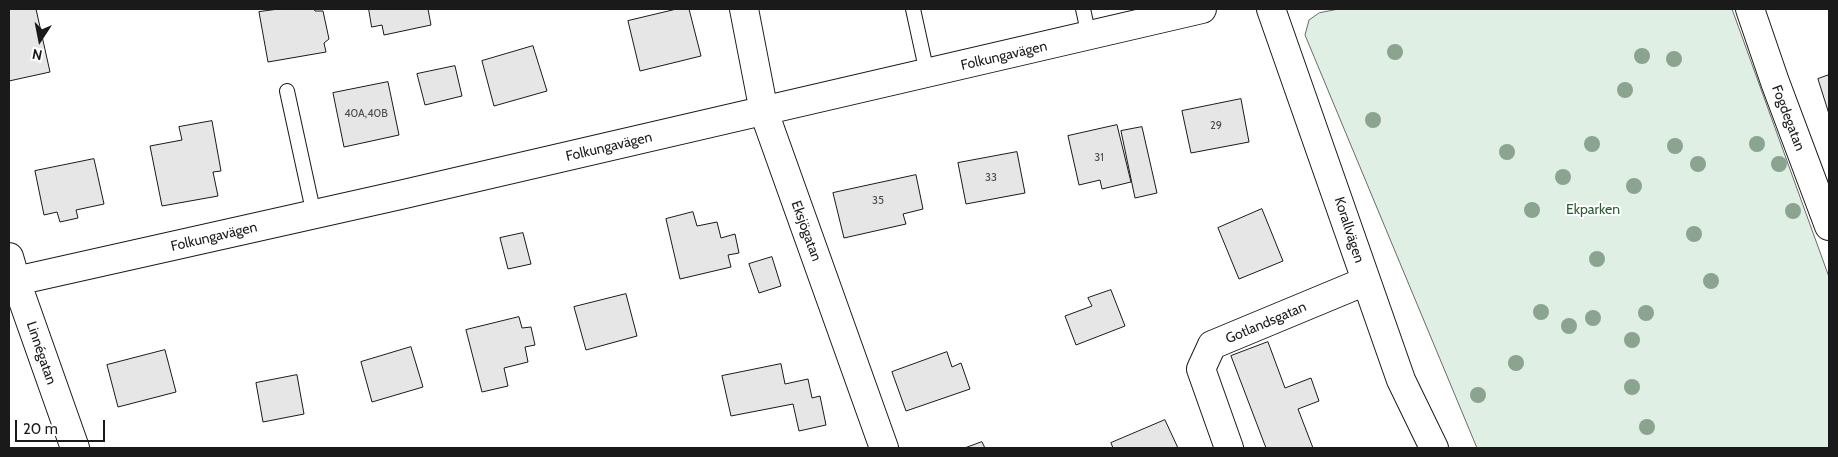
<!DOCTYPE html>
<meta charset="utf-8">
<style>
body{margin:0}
#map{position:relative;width:1838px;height:457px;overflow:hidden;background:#fff;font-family:Cabin,sans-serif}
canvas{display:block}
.frame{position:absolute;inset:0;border:10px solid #1a1a1a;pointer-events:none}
.north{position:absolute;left:15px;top:15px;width:50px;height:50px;-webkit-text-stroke:4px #fff;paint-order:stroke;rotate:191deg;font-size:14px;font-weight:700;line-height:20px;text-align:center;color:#1a1a1a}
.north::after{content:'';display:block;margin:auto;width:18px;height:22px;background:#1a1a1a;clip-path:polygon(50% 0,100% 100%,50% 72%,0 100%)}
.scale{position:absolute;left:15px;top:420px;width:90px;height:22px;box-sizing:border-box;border:2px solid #1a1a1a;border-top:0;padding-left:6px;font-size:15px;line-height:18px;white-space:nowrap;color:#1a1a1a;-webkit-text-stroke:4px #fff;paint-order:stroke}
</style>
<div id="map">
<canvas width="1838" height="457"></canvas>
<div class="frame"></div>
<div class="north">N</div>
<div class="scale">20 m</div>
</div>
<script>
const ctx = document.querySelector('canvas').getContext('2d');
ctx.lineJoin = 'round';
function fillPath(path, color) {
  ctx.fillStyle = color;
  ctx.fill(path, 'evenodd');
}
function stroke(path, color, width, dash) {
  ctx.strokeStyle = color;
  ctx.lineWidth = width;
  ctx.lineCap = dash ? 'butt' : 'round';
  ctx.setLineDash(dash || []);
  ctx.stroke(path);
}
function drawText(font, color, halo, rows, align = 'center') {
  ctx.font = font + ' Cabin,sans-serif';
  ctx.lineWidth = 4;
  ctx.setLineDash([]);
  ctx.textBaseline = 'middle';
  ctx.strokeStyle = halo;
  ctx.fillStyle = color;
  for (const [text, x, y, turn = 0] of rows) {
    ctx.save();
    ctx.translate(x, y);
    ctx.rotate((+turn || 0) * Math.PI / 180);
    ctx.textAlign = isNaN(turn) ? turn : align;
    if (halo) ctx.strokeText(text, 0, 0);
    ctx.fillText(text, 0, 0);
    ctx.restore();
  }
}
const green = new Path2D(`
 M1339,9H1732L1829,277V448H1477L1305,35L1309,20L1319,13Z`);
fillPath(green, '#e0efe3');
stroke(green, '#6a6a6a', 1);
const building = new Path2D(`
 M16,9H36L50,72L9,81V10Z
 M279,9H314L315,11H323L329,39L324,43L326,52L268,62L259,12Z
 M369,9H428L431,25L384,35L382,25L372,27Z
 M677,9H689L701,56L640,71L628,21Z
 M533,46L547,91L494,106L482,61Z
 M455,66L462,96L425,105L417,74Z
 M1829,75V114L1818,79Z
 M388,82L399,135L344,147L333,93Z
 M1241,99L1249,142L1191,153L1182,111Z
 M212,121L221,171L213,172L218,196L162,206L150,146L182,140L179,127Z
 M1117,125L1131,182L1102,189L1100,180L1079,185L1068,136Z
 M1142,127L1157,193L1135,198L1121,131Z
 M1017,152L1025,193L966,204L958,163Z
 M94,159L104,204L76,210L78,218L60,222L57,212L44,215L35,171Z
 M916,175L923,209L903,214L906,224L844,238L833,193Z
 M1262,209L1283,261L1239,279L1218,228Z
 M693,212L697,226L717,222L721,238L735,234L739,253L728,255L731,267L680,279L666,219Z
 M523,233L531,264L508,269L500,238Z
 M772,257L781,286L759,293L749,264Z
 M1111,290L1125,326L1076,345L1065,316L1092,306L1088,298Z
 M626,294L637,336L586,350L574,307Z
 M519,317L522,328L531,327L535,345L525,347L528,362L504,368L508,386L482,392L466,330Z
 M1268,342L1285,388L1311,378L1319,401L1298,409L1313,448H1266L1231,356Z
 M411,347L423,387L372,402L361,362Z
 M165,350L176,392L118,407L107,365Z
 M947,352L952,367L961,363L970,389L906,411L892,372Z
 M781,364L785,384L808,379L812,398L820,396L826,425L799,431L793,404L731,416L722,376Z
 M297,375L304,414L263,422L256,383Z
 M1165,420L1178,448H1113L1111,443Z
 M982,442L985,448H965Z`);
fillPath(building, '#e6e6e6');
stroke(building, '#1a1a1a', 1);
const service = new Path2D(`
 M913,9L927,73
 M1083,9L1089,36
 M287,91L314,215`);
const minor = new Path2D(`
 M744,9L764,112L884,448
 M1271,9L1401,380L1434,448
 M1750,9L1775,82L1829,226
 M9,257L16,281L75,448
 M16,281L400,195L1202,9
 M1229,448L1201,369L1212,345L1366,281`);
stroke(service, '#1a1a1a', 16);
stroke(minor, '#1a1a1a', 30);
stroke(service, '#fff', 14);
stroke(minor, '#fff', 28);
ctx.fillStyle = '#8aa48f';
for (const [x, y] of [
 [1395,52],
 [1642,56],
 [1674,59],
 [1625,90],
 [1373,120],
 [1592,144],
 [1757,144],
 [1675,146],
 [1507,152],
 [1698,164],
 [1779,164],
 [1563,177],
 [1634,186],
 [1532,210],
 [1793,211],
 [1694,234],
 [1597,259],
 [1711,281],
 [1541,312],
 [1646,313],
 [1593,318],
 [1569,326],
 [1632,340],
 [1516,363],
 [1632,387],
 [1478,395],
 [1647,427]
]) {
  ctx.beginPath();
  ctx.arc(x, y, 8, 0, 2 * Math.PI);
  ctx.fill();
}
drawText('11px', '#4d4d4d', null, [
 ["40A,40B",366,114],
 ["29",1216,126],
 ["31",1099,158],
 ["33",991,178],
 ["35",878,201]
]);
drawText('14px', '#1a1a1a', '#fff', [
 ["Folkungavägen",1004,56,-13],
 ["Fogdegatan",1788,118,69],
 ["Folkungavägen",609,147,-13],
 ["Korallvägen",1349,230,72],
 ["Eksjögatan",806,231,70],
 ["Folkungavägen",214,237,-13],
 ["Gotlandsgatan",1266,323,-23],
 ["Linnégatan",41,353,71]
]);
drawText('14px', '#2b5a34', '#fff', [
 ["Ekparken",1593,210]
]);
</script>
